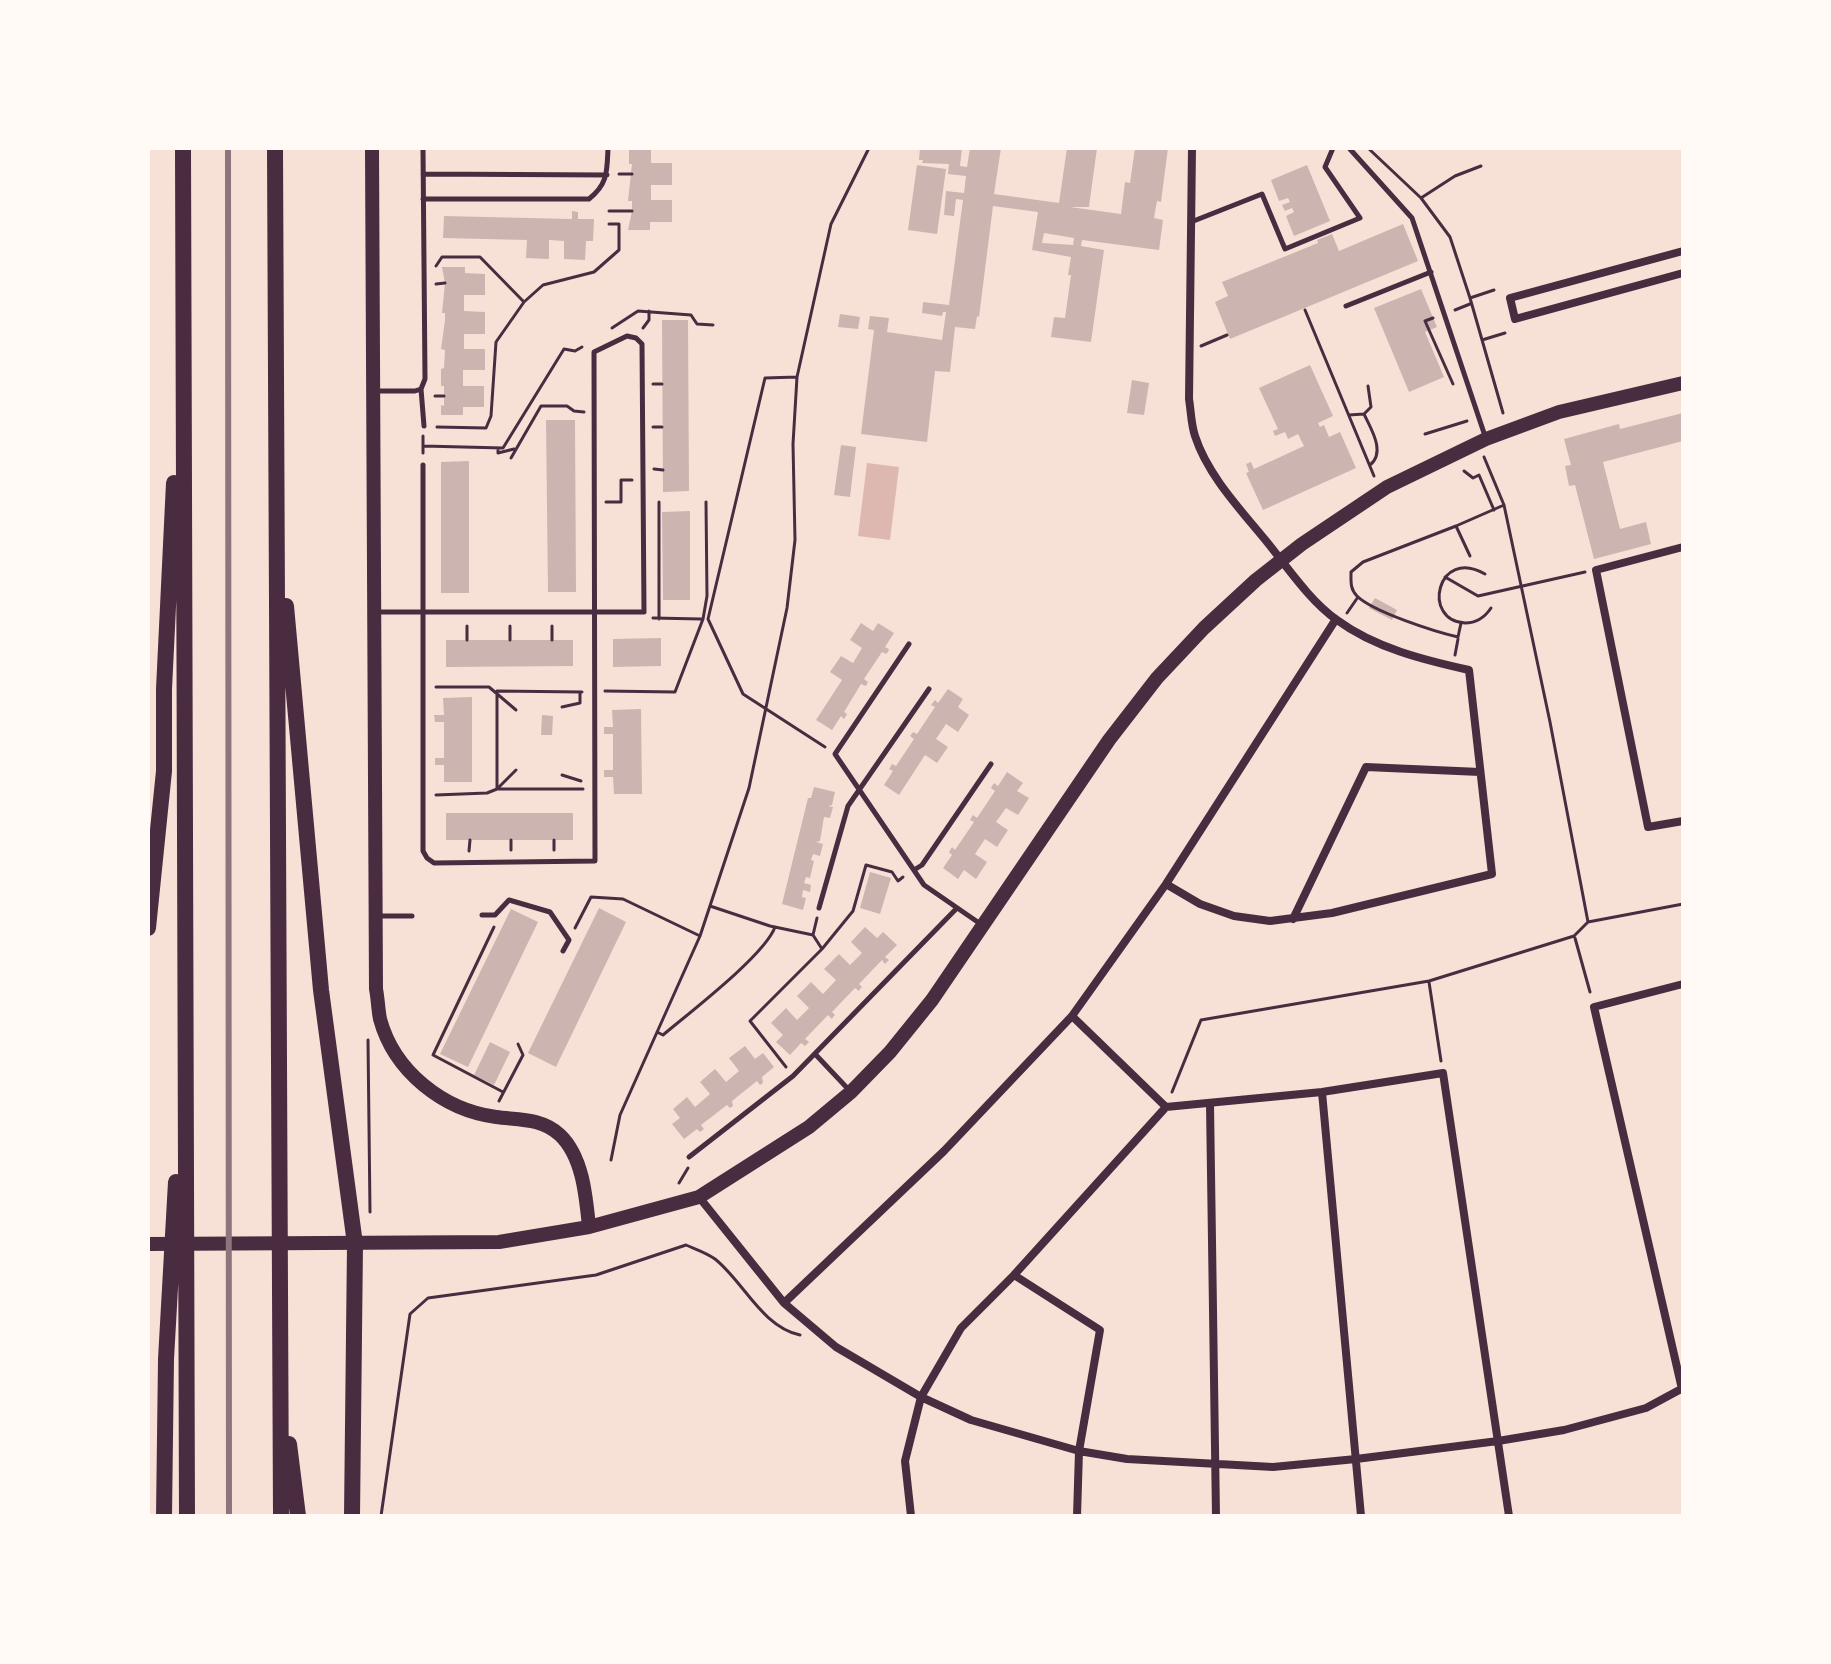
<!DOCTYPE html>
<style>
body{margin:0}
#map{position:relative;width:1831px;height:1664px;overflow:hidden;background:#f7e1d7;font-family:"PT Sans",sans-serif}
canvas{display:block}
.frame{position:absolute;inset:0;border:150px solid #fffaf5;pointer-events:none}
</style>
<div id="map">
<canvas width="1831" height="1664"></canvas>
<div class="frame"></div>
</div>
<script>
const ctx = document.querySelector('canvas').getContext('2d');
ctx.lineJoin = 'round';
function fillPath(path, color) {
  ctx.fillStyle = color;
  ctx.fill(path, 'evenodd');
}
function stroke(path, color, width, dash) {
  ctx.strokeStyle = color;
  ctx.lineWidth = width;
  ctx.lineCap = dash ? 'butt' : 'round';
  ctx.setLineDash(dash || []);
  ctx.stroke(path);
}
fillPath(new Path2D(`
 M867,463L899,467L890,540L858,536Z`), '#dcb8b0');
fillPath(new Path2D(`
 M629,148H651V163H672V185H651V200H672V222H650V230H628L632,211V201H628L632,164H629Z
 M920,148H962L960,166L967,167L970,148H1001L994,194L1059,203L1067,148H1097L1089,207H1070L1121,214L1125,182L1130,183L1135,148H1168L1161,202L1157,201L1154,218L1163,220L1159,250L1082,240L1081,246L1104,250L1091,342L1051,337L1054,317L1065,318L1071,275H1068L1071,257L1032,250L1038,212L993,206L979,317L977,316L975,329L955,327L950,372L935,371L927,442L861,434L874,330L868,329L870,316L889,318L887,332L942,340L946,312H943L942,316L922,313L923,302L949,305L963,200L956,199L954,216L944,215L946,191L964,193L966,176L948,174L949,164L922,163L923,160H919ZM1044,233L1074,238L1073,245L1042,243Z
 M917,165L946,169L937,234L908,230Z
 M1307,165L1330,221L1294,236L1286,216L1294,212L1292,208L1285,211L1282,205L1290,202L1288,198L1279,201L1271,180Z
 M572,211L578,212V219H594L593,241H586L585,260L564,259V241L549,240V259L526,258L527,240L443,238L444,216L572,219Z
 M1403,224L1418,261L1230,339L1215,302L1228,296L1222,282L1318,243L1317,240L1332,234L1339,251Z
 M442,267H465V273L485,274V295H464V311L485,312V334H464V349H485V370H463V386H484V407H463V415H441V405L444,406V386H441V369L444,368L445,350L441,349L445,320V313H442L445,283Z
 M1421,289L1437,327L1425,332L1444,377L1409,392L1374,308Z
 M840,314L860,317L858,329L838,327Z
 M662,320H688L689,491L663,492Z
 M1310,365L1333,416L1318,423L1320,427L1324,425L1329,437L1340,432L1356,468L1263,510L1246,473L1249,472L1246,464L1251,462L1254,469L1304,446L1298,434L1288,439L1285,432L1275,436L1273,431L1278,429L1259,388Z
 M1132,380L1149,383L1144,415L1127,413Z
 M1683,413V441L1603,462L1620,529L1646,522L1651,544L1594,559L1575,485L1569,486L1565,466L1571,465L1564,439L1619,424L1620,429Z
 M546,420H575L576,592H548Z
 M841,445L856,447L850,497L834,495Z
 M469,461V593H441V462Z
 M690,511V600H663L662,512Z
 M1375,598L1397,610L1392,620L1369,608Z
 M861,623L873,631L878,623L894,633L885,647L889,649L888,652L886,654L882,652L864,679L868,682L866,686L861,684L844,712L847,714L846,716L844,719L841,716L832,730L816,720L842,680L830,672L841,656L853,663L862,648L850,640Z
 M661,638V666L613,667V639Z
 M446,640H573V666L446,667Z
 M948,689L963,699L958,707L969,715L958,732L946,724L936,739L948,747L937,763L925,755L899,795L884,785L893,771L889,769L892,764L896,766L914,739L910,736L913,732L917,734L935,707L931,705L935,700L938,703Z
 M472,697V782H444V765H435V758H444V722H435L434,715H444L443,698Z
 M641,709L642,794H614L613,777H604V770H613V734H604V727H613L612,710Z
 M542,715L553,716L552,735H541Z
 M1007,772L1023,783L1017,791L1029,798L1018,815L1006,808L996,822L1008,830L997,847L985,839L975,854L987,862L976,879L964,870L958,879L943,868L952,855L949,852L952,847L955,850L974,822L970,820L971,818L973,815L977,818L995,791L991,788L992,786L994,783L998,786Z
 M814,787L835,792L832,805L828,806L833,807L830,818L824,817L820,841L816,842L823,844L820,856L813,854L811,860L814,861L810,878L806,877L804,883L811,885L810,892L803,890L802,897L806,898L803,910L782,904L808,798H811Z
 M446,813H573V840H446Z
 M870,872L891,878L880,914L860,908Z
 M599,908L626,922L556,1067L528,1053Z
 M511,909L538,922L468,1067L440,1054Z
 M865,927L877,938L883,932L897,945L885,957L889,960L885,964L882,960L859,984L862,987L860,989L859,991L855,988L832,1012L835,1015L833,1017L832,1019L828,1015L805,1039L809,1042L805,1046L801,1043L790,1055L776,1042L783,1035L771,1023L786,1008L797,1020L809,1008L797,996L811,982L823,994L836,980L824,969L839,954L850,965L862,953L851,942Z
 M490,1042L510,1052L494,1085L474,1075Z
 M745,1046L755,1059L763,1053L774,1067L762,1077L763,1083L760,1085L757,1081L732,1101L733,1106L730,1108L727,1105L701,1125L704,1129L700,1132L697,1129L684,1139L672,1124L680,1118L673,1109L687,1097L695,1107L710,1094L700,1082L715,1069L726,1082L739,1071L729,1058Z`), '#ccb4b1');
stroke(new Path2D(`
 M1368,148L1421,198L1450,237L1470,298L1503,413
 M619,174H632
 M1421,198L1455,176L1481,166
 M609,211H632
 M436,266L442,257H480L524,302
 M436,284L445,283
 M1470,298L1494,290
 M1305,310L1374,476
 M1455,310L1470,304
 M1433,318L1425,321L1453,384
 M612,328L638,311L691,315L697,324L713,325
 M643,328L649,320V311
 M1482,340L1505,333
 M1201,346L1227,335
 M797,377L765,378L708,619L743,694L825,747
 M653,384H662
 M435,396H444
 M1364,414C1371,429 1386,452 1370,465
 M1349,415L1364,414L1371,407L1368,386
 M437,427L486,428L491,416L496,342L524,302L543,285L594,272L619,250V224H609
 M653,427H662
 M1425,434L1467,421
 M423,446L503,448L564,349L575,351L582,347
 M498,450V453L514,449
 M423,453V436
 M1484,457L1504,505
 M511,458L541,406H567L574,411L584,412
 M654,469L663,470
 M1464,471L1473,478L1479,475L1494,510
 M606,502H621V480H632
 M659,502V619
 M1456,526L1363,562L1351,572C1351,582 1350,589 1357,596C1373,612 1436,632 1458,637L1461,623
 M1470,556L1456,526L1504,505L1550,722L1588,922
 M1485,574C1437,546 1421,621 1465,623C1477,623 1485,617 1491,608
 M1445,577L1478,596L1585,572
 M1347,613L1358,597
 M653,618L701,619
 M467,626V640
 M510,640V626
 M552,640V626
 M1455,655L1458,639
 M436,687H489L516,710
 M605,691L675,692L703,619L707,596L706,502
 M582,692L497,691V789H583
 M562,707L580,703V693
 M562,775L581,781
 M436,795L487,793L497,789L516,770
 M511,850V840
 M554,850V840
 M469,851L470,840
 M710,906L770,926L813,935L817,918
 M494,927L433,1055L503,1092
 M575,928L591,897L623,899L700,936
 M1575,938L1590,992
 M822,949L853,911L866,865L892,872L898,881L903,877
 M1429,982L1441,1061
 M657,1032L663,1035C689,1013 765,955 775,927
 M368,1040L370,1212
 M786,1067L750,1021L822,949L813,935
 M1172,1092L1201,1020L1429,981L1574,936L1588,922L1683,904
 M499,1101L523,1055L518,1044
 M611,1160L620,1115L700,936L749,788L787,608L795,540L793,444L797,377L831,224L869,148
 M679,1183L688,1168
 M381,1516L410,1314L428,1298L596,1275L686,1245C695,1249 707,1253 715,1259C743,1281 762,1327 800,1335`), '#4a2c40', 3);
stroke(new Path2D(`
 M1349,148L1412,218L1486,439
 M423,174L607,175
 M423,199H589C608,184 607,171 608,148
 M1191,222L1262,194L1285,249L1360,218L1325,167L1333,148
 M1346,306L1431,272
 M421,389L424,426
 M376,391H415L421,389L425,379L423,148
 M378,612C466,612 555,612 644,612L642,344L636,338L627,336L594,352C595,522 594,692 595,861L434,863L427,858L423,851V465
 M909,644L835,754L924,885L982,925
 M914,870L922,865L991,764
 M819,908L848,806L929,689
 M482,915H495L509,900L550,912L569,940L563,951
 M378,916H412
 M816,1055L850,1091
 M689,1157L793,1076L957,908`), '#4a2c40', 5);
stroke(new Path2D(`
 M1683,251L1510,298L1515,319L1683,273
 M1683,547L1596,570L1648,827L1683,821
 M1166,884L1200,904L1234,916L1270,921L1332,913L1492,874L1469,670C1424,660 1375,648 1337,620C1310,601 1288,568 1267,542C1241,510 1208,476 1195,436C1191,424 1191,411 1189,399L1192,148
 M1293,919L1366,767L1480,772
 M1072,1016L1166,1107L1322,1092L1443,1073L1509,1516
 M1322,1092L1361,1516
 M1210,1104L1216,1516
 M699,1197L784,1303L836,1347L921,1397L971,1420L1079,1451L1127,1459L1273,1467L1356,1459L1498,1441L1564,1430L1646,1408L1683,1388
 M1014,1275L1100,1330L1079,1451L1077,1516
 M784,1303L944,1151L1072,1016L1166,884L1336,619
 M1682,1389L1594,1007L1683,984
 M911,1516L905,1461L921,1397L961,1328L1014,1275L1166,1107`), '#4a2c40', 8);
stroke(new Path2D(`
 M372,148L376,989C378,999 378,1009 380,1019C394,1071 443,1110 496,1117C519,1120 542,1118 560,1135C583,1157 586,1197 589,1227
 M148,1244L499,1242L589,1227L699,1197L809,1127L851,1092L890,1052L932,1000L1109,740L1157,678L1204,628L1256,580L1302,544L1387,487L1486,439L1559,412L1683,383`), '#4a2c40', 14);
stroke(new Path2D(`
 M183,148L187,1516
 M275,148L281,1516
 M286,606L321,990L355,1244L352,1516
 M148,928L164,771V689L174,483
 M289,1444L298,1516
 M164,1516L166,1359L176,1182`), '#4a2c40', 16);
stroke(new Path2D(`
 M228,148L229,1516`), '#8f747c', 6);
</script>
